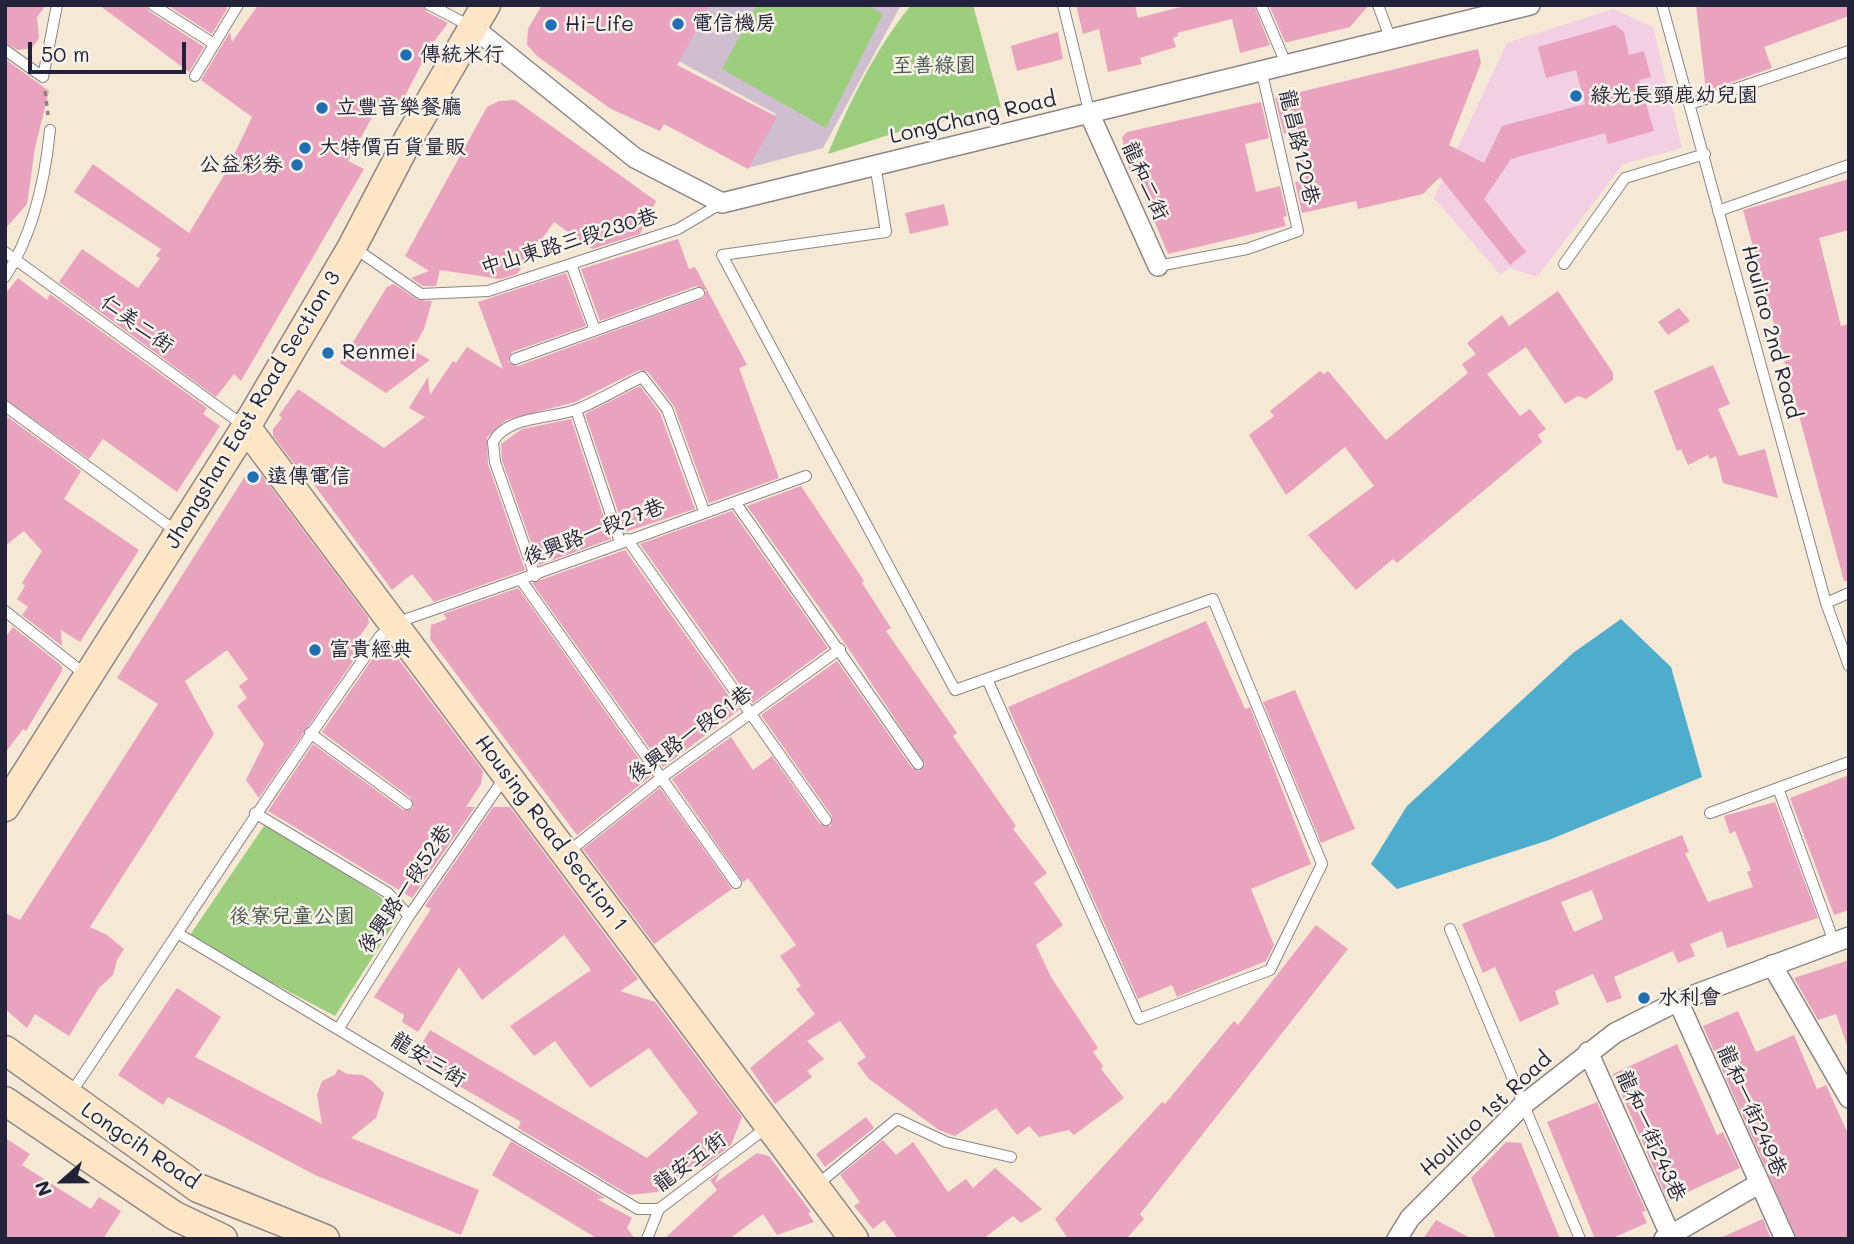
<!DOCTYPE html>
<meta charset="utf-8">
<style>
body{margin:0}
#map{position:relative;width:1854px;height:1244px;overflow:hidden;background:#f5e8d4;font-family:Mali,sans-serif}
canvas{display:block}
.frame{position:absolute;inset:0;border:7px solid #22223b;pointer-events:none}
.north{position:absolute;left:28px;top:1146px;width:70px;height:70px;-webkit-text-stroke:5px #f7f3e8;paint-order:stroke;rotate:249deg;font-size:19px;font-weight:700;line-height:28px;text-align:center;color:#22223b}
.north::after{content:'';display:block;margin:auto;width:24px;height:32px;background:#22223b;clip-path:polygon(50% 0,100% 100%,50% 72%,0 100%)}
.scale{position:absolute;left:28px;top:42px;width:158px;height:32px;box-sizing:border-box;border:4px solid #22223b;border-top:0;padding-left:9px;font-size:21px;line-height:24px;white-space:nowrap;color:#22223b;-webkit-text-stroke:5px #f7f3e8;paint-order:stroke}
</style>
<div id="map">
<canvas width="1854" height="1244"></canvas>
<div class="frame"></div>
<div class="north">N</div>
<div class="scale">50 m</div>
</div>
<script>
const ctx = document.querySelector('canvas').getContext('2d');
ctx.lineJoin = 'round';
function fillPath(path, color) {
  ctx.fillStyle = color;
  ctx.fill(path, 'evenodd');
}
function stroke(path, color, width, dash) {
  ctx.strokeStyle = color;
  ctx.lineWidth = width;
  ctx.lineCap = dash ? 'butt' : 'round';
  ctx.setLineDash(dash || []);
  ctx.stroke(path);
}
function drawText(font, color, halo, rows, align = 'center') {
  ctx.font = font + ' Mali,"LXGW WenKai TC",sans-serif';
  ctx.lineWidth = 5;
  ctx.setLineDash([]);
  ctx.textBaseline = 'middle';
  ctx.strokeStyle = halo;
  ctx.fillStyle = color;
  for (const [text, x, y, turn = 0] of rows) {
    ctx.save();
    ctx.translate(x, y);
    ctx.rotate((+turn || 0) * Math.PI / 180);
    ctx.textAlign = isNaN(turn) ? turn : align;
    if (halo) ctx.strokeText(text, 0, 0);
    ctx.fillText(text, 0, 0);
    ctx.restore();
  }
}
fillPath(new Path2D(`
 M1613,9L1653,27L1682,148L1623,164L1537,277L1510,268L1500,274L1434,198L1507,43Z`), '#f2cfe2');
fillPath(new Path2D(`
 M576,5H901L823,148L748,168L776,114Z`), '#cfbdd0');
fillPath(new Path2D(`
 M757,5H867L883,14L826,128L722,69Z
 M911,5H973L1001,107L895,133L828,154C850,101 875,50 911,5Z
 M268,820L385,900L397,919L335,1016L188,938Z`), '#9cce7e');
fillPath(new Path2D(`
 M1621,619L1671,667L1702,777L1549,840L1397,889L1371,864L1407,806L1573,653Z`), '#4eadcc');
fillPath(new Path2D(`
 M5,5H46L37,17L39,38L32,48L18,50L5,43Z
 M99,5H146L149,11L204,47L189,72Z
 M167,5H226L227,9L212,34Z
 M258,5H423L427,12L448,23L432,44L398,109L382,99L348,161L364,169L241,381L234,374L216,397L59,282L82,249L138,288L160,258L156,256L161,249L74,192L93,164L189,233L226,172L252,117L201,80L230,32L232,42Z
 M542,5H710L677,65L777,117L748,169L664,124L660,131L611,109L537,56L527,45L528,29Z
 M1076,5H1135L1138,18L1188,5H1254L1270,45L1240,53L1232,19L1177,33L1178,36L1173,38L1176,47L1140,58L1142,64L1108,72L1099,29L1083,34Z
 M1269,5H1369L1350,27L1288,42H1285Z
 M1696,5H1849V16L1764,47L1772,68L1706,91Z
 M1615,25L1624,32L1629,55L1644,51L1651,77L1639,80L1654,131L1608,144L1605,133L1511,159L1484,199L1526,252L1510,265L1440,177L1423,194L1358,209L1356,201L1302,213L1295,182L1306,180L1294,132L1284,134L1275,98L1478,49L1481,63L1449,145L1484,163L1502,126L1585,104L1576,70L1546,78L1538,47Z
 M1058,32L1063,59L1017,71L1011,46Z
 M5,59L49,91L35,148L27,204L5,229Z
 M515,100L656,201L640,234L592,249L554,222L517,274L500,279L440,270L436,286H423L411,278L429,271L405,256L487,107L499,101Z
 M1261,102L1269,138L1245,144L1256,192L1280,186L1287,216L1283,217L1286,226L1168,254L1134,172L1130,173L1122,137L1127,132Z
 M1849,179V230L1819,238L1841,326L1849,324V581H1844L1743,210Z
 M944,204L949,225L910,234L905,213Z
 M678,239L689,269L695,267L747,365L739,368L779,478L709,503L674,406L648,372L639,370L575,402L506,420L487,437L488,464L525,570L434,602L412,574L392,590L307,475L305,478L273,436V429L282,418L279,415L298,389L384,448L425,417L409,408L428,377L430,395L453,361L456,363L467,347L503,369L478,302L566,273L586,326L512,352L508,362L518,366L704,298L706,290L696,286L600,321L581,269Z
 M18,278L47,300L50,294L207,408L203,414L220,426L177,492L103,439L89,459L5,399V294Z
 M394,284L418,300L432,301L424,329L412,350L430,360L386,393L340,363L387,287Z
 M1558,291L1613,373V380L1586,399L1578,396L1565,404L1526,347L1487,374L1520,416L1530,409L1546,429L1538,435L1542,442L1397,563L1393,559L1356,590L1308,535L1374,486L1345,447L1286,495L1249,435L1274,416L1270,411L1320,371L1324,374L1328,371L1386,440L1468,373L1462,364L1476,354L1467,343L1502,315L1509,326Z
 M1679,308L1690,321L1668,335L1658,322Z
 M1713,365L1730,404L1718,409L1739,456L1765,449L1778,498L1723,483L1716,456L1710,459L1708,455L1688,465L1681,449L1677,451L1654,391Z
 M640,386L660,413L695,509L625,532L585,414Z
 M5,415L81,471L64,499L139,550L80,642L61,630L62,646L22,615L28,607L17,599L25,586L22,583L42,551L24,531L5,546Z
 M571,419L611,539L539,565L502,460L501,444L522,429Z
 M249,470L261,474L368,617L369,623L350,650L360,651L259,798L246,780L264,744L237,706L247,698L239,686L248,679L227,650L185,681L214,734L90,927L107,935L124,949L117,960L113,975L99,988L69,1036L35,1014L27,1028L5,1009V913L20,920L158,704L117,678Z
 M801,486L864,581L862,583L891,628L886,631L957,733L953,736L1016,826L1013,829L1047,873L1034,883L1063,925L1036,945L1051,977L1098,1048L1093,1052L1103,1066L1101,1069L1124,1098L1074,1135L1069,1130L1039,1137L1029,1126L1017,1135L996,1108L955,1136L939,1130L869,1079L857,1063L866,1057L840,1021L807,1041L824,1059L807,1071L812,1077L775,1104L750,1068L815,1014L796,989L801,986L780,956L796,945L748,878L743,882L672,779L731,737L753,770L772,756L820,824L831,826L832,816L761,715L837,661L912,768L919,771L925,764L846,645L747,506Z
 M732,511L828,648L753,703L640,544Z
 M625,550L739,710L663,767L532,583Z
 M518,588L651,776L577,835L430,639L431,625L447,619L443,614Z
 M1206,621L1245,709L1250,707L1311,864L1251,889L1274,945L1266,961L1177,997L1172,985L1138,999L1008,707Z
 M13,627L62,666V671L26,731L23,729L5,753V638Z
 M378,651L393,652L483,771L481,784L466,807H475L412,898L268,811L313,744L403,810L413,808L411,798L322,732Z
 M1295,690L1355,829L1321,843L1263,702Z
 M1849,775V910L1834,915L1790,798Z
 M660,788L732,889L654,944L583,849Z
 M1775,802L1818,918L1727,948L1722,931L1690,944L1695,956L1678,963L1673,951L1614,977L1622,998L1607,1003L1593,974L1555,991L1559,1004L1520,1022L1495,967L1483,973L1462,924L1682,835L1689,852L1685,853L1708,902L1753,887L1747,872L1751,870L1735,831L1730,834L1724,816ZM1592,890L1603,919L1574,932L1561,902Z
 M493,807H510L638,979L620,991L655,1002L742,1117L731,1145L702,1167L698,1161L657,1192L629,1195L518,1128L521,1122L413,1059L430,1030L647,1158L698,1113L649,1048L590,1088L555,1041L534,1056L510,1026L591,970L564,935L482,1000L459,967L418,1032L402,1022L404,1015L374,997L431,909L425,906Z
 M1316,925L1348,949L1140,1214L1144,1219L1126,1239H1068L1055,1219L1162,1102L1165,1104L1234,1021L1238,1025Z
 M1849,960V1045H1847L1836,1014L1818,1020L1794,978Z
 M177,988L221,1017L195,1057L322,1124L317,1095L322,1081L335,1075L338,1069L347,1074L363,1075L372,1081L384,1093L376,1118L351,1138L479,1190L461,1235L315,1175L168,1097L163,1105L118,1075Z
 M1738,1011L1756,1052L1794,1035L1817,1089L1826,1085L1849,1136V1239H1797L1703,1026Z
 M1677,1044L1717,1135L1723,1132L1740,1168L1668,1201L1613,1074Z
 M1597,1102L1646,1211L1642,1212L1647,1223L1610,1239H1595L1547,1122Z
 M866,1117L874,1128L825,1167L816,1154Z
 M5,1138L30,1154L22,1165L91,1209L99,1197L121,1211L103,1239H5Z
 M883,1140L896,1155L913,1142L948,1192L966,1179L973,1188L995,1168L1042,1209L1021,1223L1013,1216L983,1239H898L884,1220L873,1229L854,1206L860,1202L840,1175Z
 M511,1141L605,1198L597,1199L632,1218L627,1228L635,1239H598L492,1175Z
 M1506,1142L1521,1143L1560,1239H1496L1471,1178Z
 M757,1153L769,1156L811,1212L808,1213L814,1222L777,1235L763,1214L729,1239H664L717,1190L710,1180L720,1172L715,1183Z
 M1763,1219L1771,1239H1718Z
 M1436,1220L1472,1239H1423Z`), '#eaa3bf');
const lane = new Path2D(`
 M153,5L214,44
 M430,5L470,26
 M1063,5L1090,115
 M1261,5L1287,66
 M1378,5L1391,40
 M1662,5L1826,603L1849,666
 M5,50L43,77L57,5
 M195,76L238,5
 M1690,104L1849,51
 M875,164L886,232L722,255L955,690L1213,599L1322,864L1270,970L1139,1019L987,679
 M1718,211L1849,165
 M353,247L421,294L488,291L678,229L722,203
 M5,252L243,425
 M571,264L595,330
 M1564,264L1625,178L1705,154
 M1158,266L1247,249L1298,231L1262,73
 M5,277C33,235 45,180 50,130
 M515,359L699,293
 M5,406L177,532
 M576,410L620,542
 M735,502L918,764
 M627,539L826,820
 M535,576L495,462L493,442C507,415 554,419 578,409C600,400 621,387 642,377L667,409L704,511
 M521,580L736,883
 M1826,603L1849,593
 M5,611L87,676
 M310,733L407,804
 M1778,788L1834,942
 M255,813L388,893L409,916
 M1710,813L1849,762
 M568,852L661,778L840,649
 M1450,929L1580,1239
 M179,934L638,1209H659
 M339,1028L409,916L505,777
 M71,1093C174,940 273,785 380,636L395,623C533,576 669,526 806,476
 M818,1184L897,1119L946,1142L1011,1157
 M647,1239L659,1209L766,1128`);
const street = new Path2D(`
 M474,28L635,158L722,203L1530,5
 M1090,115L1158,266
 M1772,965L1849,1098
 M1678,1001L1785,1239
 M1588,1052L1672,1239
 M1397,1239L1410,1218L1524,1104L1615,1033L1678,1001L1849,937
 M1664,1239L1760,1183`);
const secondary = new Path2D(`
 M246,427L854,1239
 M5,807L246,427L352,247L409,138L486,5
 M5,1050L198,1188L325,1239
 M5,1101L175,1216L223,1239`);
stroke(lane, '#8c8588', 12);
stroke(street, '#8c8588', 22);
stroke(secondary, '#8c8588', 31);
stroke(new Path2D(`
 M45,91L48,115`), '#8c8588', 3.5, [5, 5]);
stroke(lane, '#fff', 10);
stroke(street, '#fff', 19);
stroke(secondary, '#fde5c5', 28);
for (const [x, y, r, color] of [
 [678,24,7,"#1f6fb2"],
 [551,25,7,"#1f6fb2"],
 [406,55,7,"#1f6fb2"],
 [1576,96,7,"#1f6fb2"],
 [322,108,7,"#1f6fb2"],
 [305,148,7,"#1f6fb2"],
 [297,165,7,"#1f6fb2"],
 [328,353,7,"#1f6fb2"],
 [253,477,7,"#1f6fb2"],
 [315,650,7,"#1f6fb2"],
 [1644,998,7,"#1f6fb2"]
]) {
  const dot = new Path2D();
  dot.arc(x, y, r, 0, 2 * Math.PI);
  ctx.fillStyle = color;
  ctx.fill(dot);
  stroke(dot, '#f7f3e8', 2.5);
}
drawText('21px', '#22223b', '#f7f3e8', [
 ["電信機房",692,24],
 ["Hi-Life",565,25],
 ["傳統米行",420,55],
 ["綠光長頸鹿幼兒園",1590,96],
 ["立豐音樂餐廳",336,108],
 ["大特價百貨量販",319,148],
 ["公益彩券",283,165,"right"],
 ["Renmei",342,353],
 ["遠傳電信",267,477],
 ["富貴經典",329,650],
 ["水利會",1658,998]
], 'left');
drawText('21px', '#47564f', '#f7f3e8', [
 ["至善綠園",934,66],
 ["後寮兒童公園",292,917]
]);
drawText('21px', '#22223b', '#f7f3e8', [
 ["LongChang Road",973,118,-13],
 ["龍昌路120巷",1299,147,77],
 ["龍和二街",1145,181,66],
 ["中山東路三段230巷",569,242,-17],
 ["仁美二街",137,324,36],
 ["Houliao 2nd Road",1771,332,75],
 ["Jhongshan East Road Section 3",253,410,-59],
 ["後興路一段27巷",594,532,-21],
 ["後興路一段61巷",690,734,-36],
 ["Housing Road Section 1",551,833,53],
 ["後興路一段52巷",405,889,-56],
 ["龍安三街",428,1060,32],
 ["龍和一街249巷",1752,1111,66],
 ["Houliao 1st Road",1486,1114,-43],
 ["龍和一街243巷",1651,1136,66],
 ["Longcih Road",140,1146,34],
 ["龍安五街",690,1162,-37]
]);
</script>
